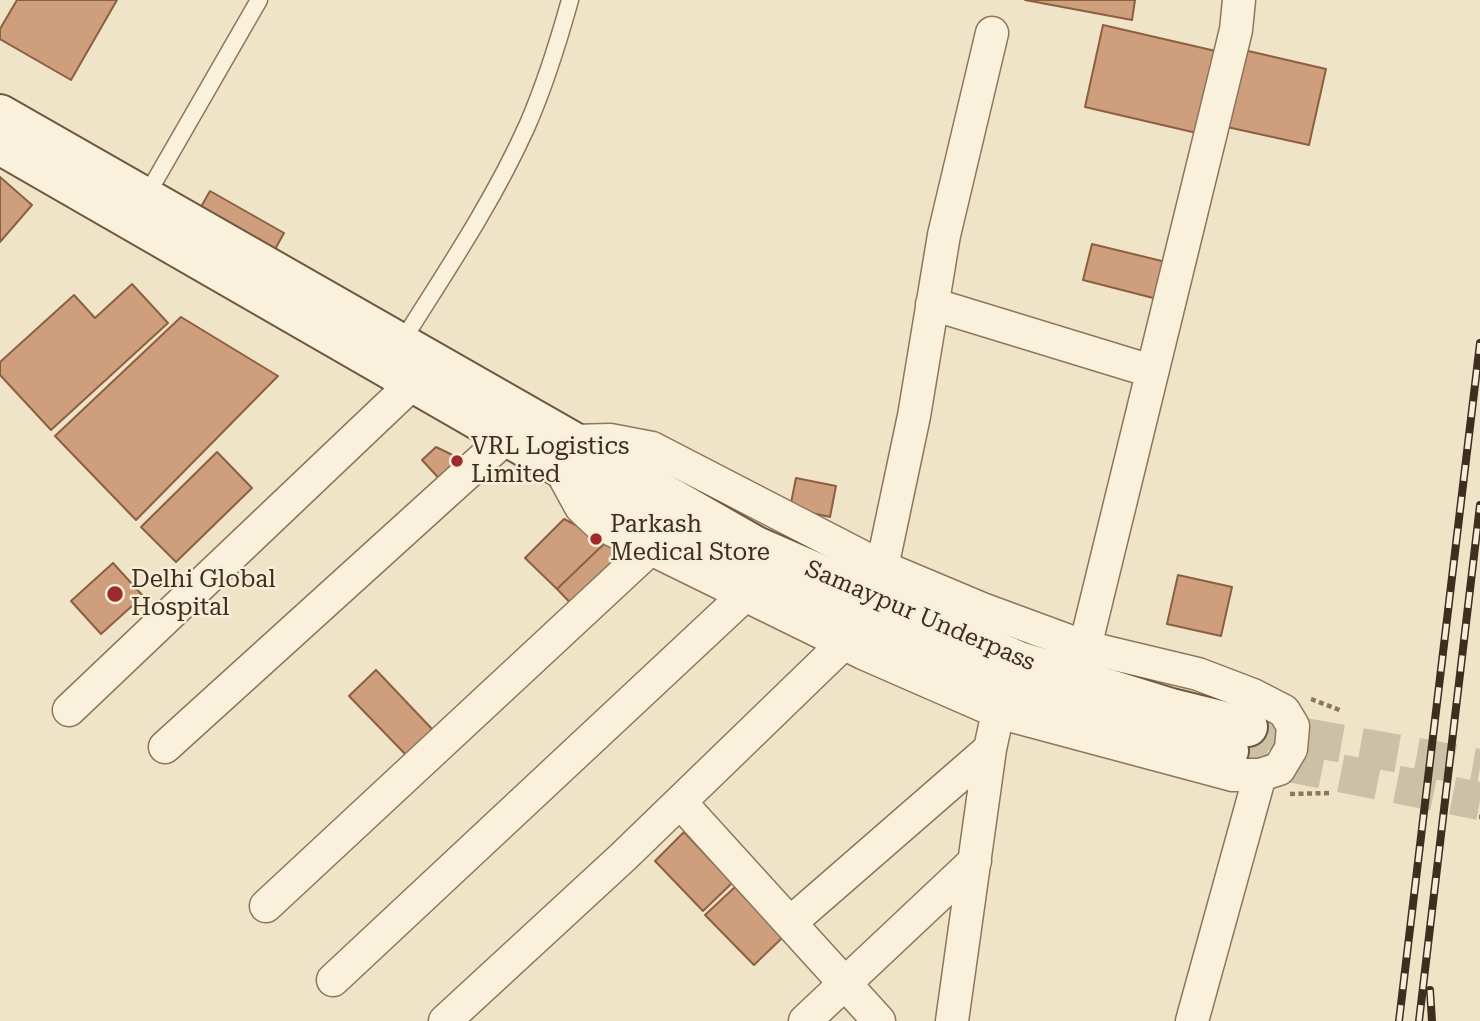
<!DOCTYPE html>
<style>
body{margin:0}
canvas{display:block;background:#f0e4c8}
</style>
<canvas width="1480" height="1021"></canvas>
<script>
const ctx = document.querySelector('canvas').getContext('2d');
ctx.lineJoin = 'round';
function fillPath(path, color) {
  ctx.fillStyle = color;
  ctx.fill(path, 'evenodd');
}
function stroke(path, color, width, dash) {
  ctx.strokeStyle = color;
  ctx.lineWidth = width;
  ctx.lineCap = dash ? 'butt' : 'round';
  ctx.setLineDash(dash || []);
  ctx.stroke(path);
}
function drawText(font, color, halo, rows, align = 'center') {
  ctx.font = font + ' "Roboto Serif",serif';
  ctx.lineWidth = 5;
  ctx.setLineDash([]);
  ctx.textBaseline = 'middle';
  ctx.strokeStyle = halo;
  ctx.fillStyle = color;
  for (const [text, x, y, turn = 0] of rows) {
    ctx.save();
    ctx.translate(x, y);
    ctx.rotate((+turn || 0) * Math.PI / 180);
    ctx.textAlign = isNaN(turn) ? turn : align;
    if (halo) ctx.strokeText(text, 0, 0);
    ctx.fillText(text, 0, 0);
    ctx.restore();
  }
}
const building = new Path2D(`
 M17,0H117L71,80L0,39V29Z
 M1025,0H1135L1132,20Z
 M1103,25L1220,52L1201,134L1085,107Z
 M1244,50L1326,69L1309,145L1227,127Z
 M0,177L32,205L0,242Z
 M210,191L284,233L267,264L193,221Z
 M1092,244L1170,263L1161,300L1083,280Z
 M132,284L168,323L51,430L0,375V362L74,295L95,318Z
 M181,317L278,376L136,520L55,436Z
 M436,447L471,464L447,487L422,460Z
 M217,452L252,488L176,562L141,527Z
 M796,478L836,486L830,517L790,508Z
 M564,519L607,541L557,589L525,558Z
 M607,541L629,564L579,612L557,589Z
 M113,563L143,596L101,634L71,601Z
 M1178,575L1232,587L1221,636L1167,624Z
 M376,670L433,730L407,756L349,696Z
 M684,832L732,883L703,911L655,861Z
 M735,887L783,937L754,965L705,915Z`);
fillPath(building, '#cf9f7d');
stroke(building, '#8d5f41', 2);
stroke(new Path2D(`
 M1248,727L1480,768
 M1229,751L1480,801`), '#ccc0a6', 38, [38, 19]);
const service = new Path2D(`
 M145,198L259,0
 M401,343C445,273 493,202 527,126C545,85 558,43 570,0`);
const minor = new Path2D(`
 M932,304L1151,371
 M559,467L581,507L598,523L863,653L998,712L1233,775H1260L1279,769L1291,749L1293,726L1284,711L1253,695L1198,674L1085,647L982,609L882,567L652,448L610,440L573,441
 M882,567L914,416L944,235L992,33
 M1085,647L1236,30L1239,0
 M69,710L413,383L426,363
 M165,747L507,437
 M680,802L879,1021
 M266,906L650,549
 M790,923L990,749
 M333,980L745,595
 M445,1021L623,857L843,644
 M805,1021L975,861
 M952,1021L990,749L998,712
 M1192,1021L1260,775`);
const secondary = new Path2D(`
 M0,114L756,546L1019,661L1171,708L1248,727
 M0,145L733,567L1012,689L1154,737L1229,751`);
stroke(service, '#8d765c', 19);
stroke(minor, '#8d765c', 35);
stroke(secondary, '#6f573f', 42);
stroke(new Path2D(`
 M1311,699L1342,711
 M1290,794L1330,793
 M1479,817H1480`), '#8d765c', 4.5, [5, 3.5]);
stroke(service, '#faf1dc', 16);
stroke(minor, '#faf1dc', 32);
stroke(secondary, '#faf1dc', 38);
const rail = new Path2D(`
 M1430,990L1432,1021
 M1399,1021L1480,343
 M1419,1021L1480,505`);
stroke(rail, '#3d2e20', 8);
stroke(rail, '#f7eed8', 5, [16]);
for (const [x, y, r, color] of [
 [457,461,7,"#9e2a2b"],
 [596,539,7,"#9e2a2b"],
 [115,594,9,"#9e2a2b"]
]) {
  const dot = new Path2D();
  dot.arc(x, y, r, 0, 2 * Math.PI);
  ctx.fillStyle = color;
  ctx.fill(dot);
  stroke(dot, '#f7eed8', 2.5);
}
drawText('24px', '#3d2e20', '#f7eed8', [
 ["VRL Logistics",471,447],
 ["Limited",471,475],
 ["Parkash",610,525],
 ["Medical Store",610,553],
 ["Delhi Global",131,580],
 ["Hospital",131,608]
], 'left');
drawText('24px', '#3d2e20', '#f7eed8', [
 ["Samaypur Underpass",920,616,23]
]);
</script>
